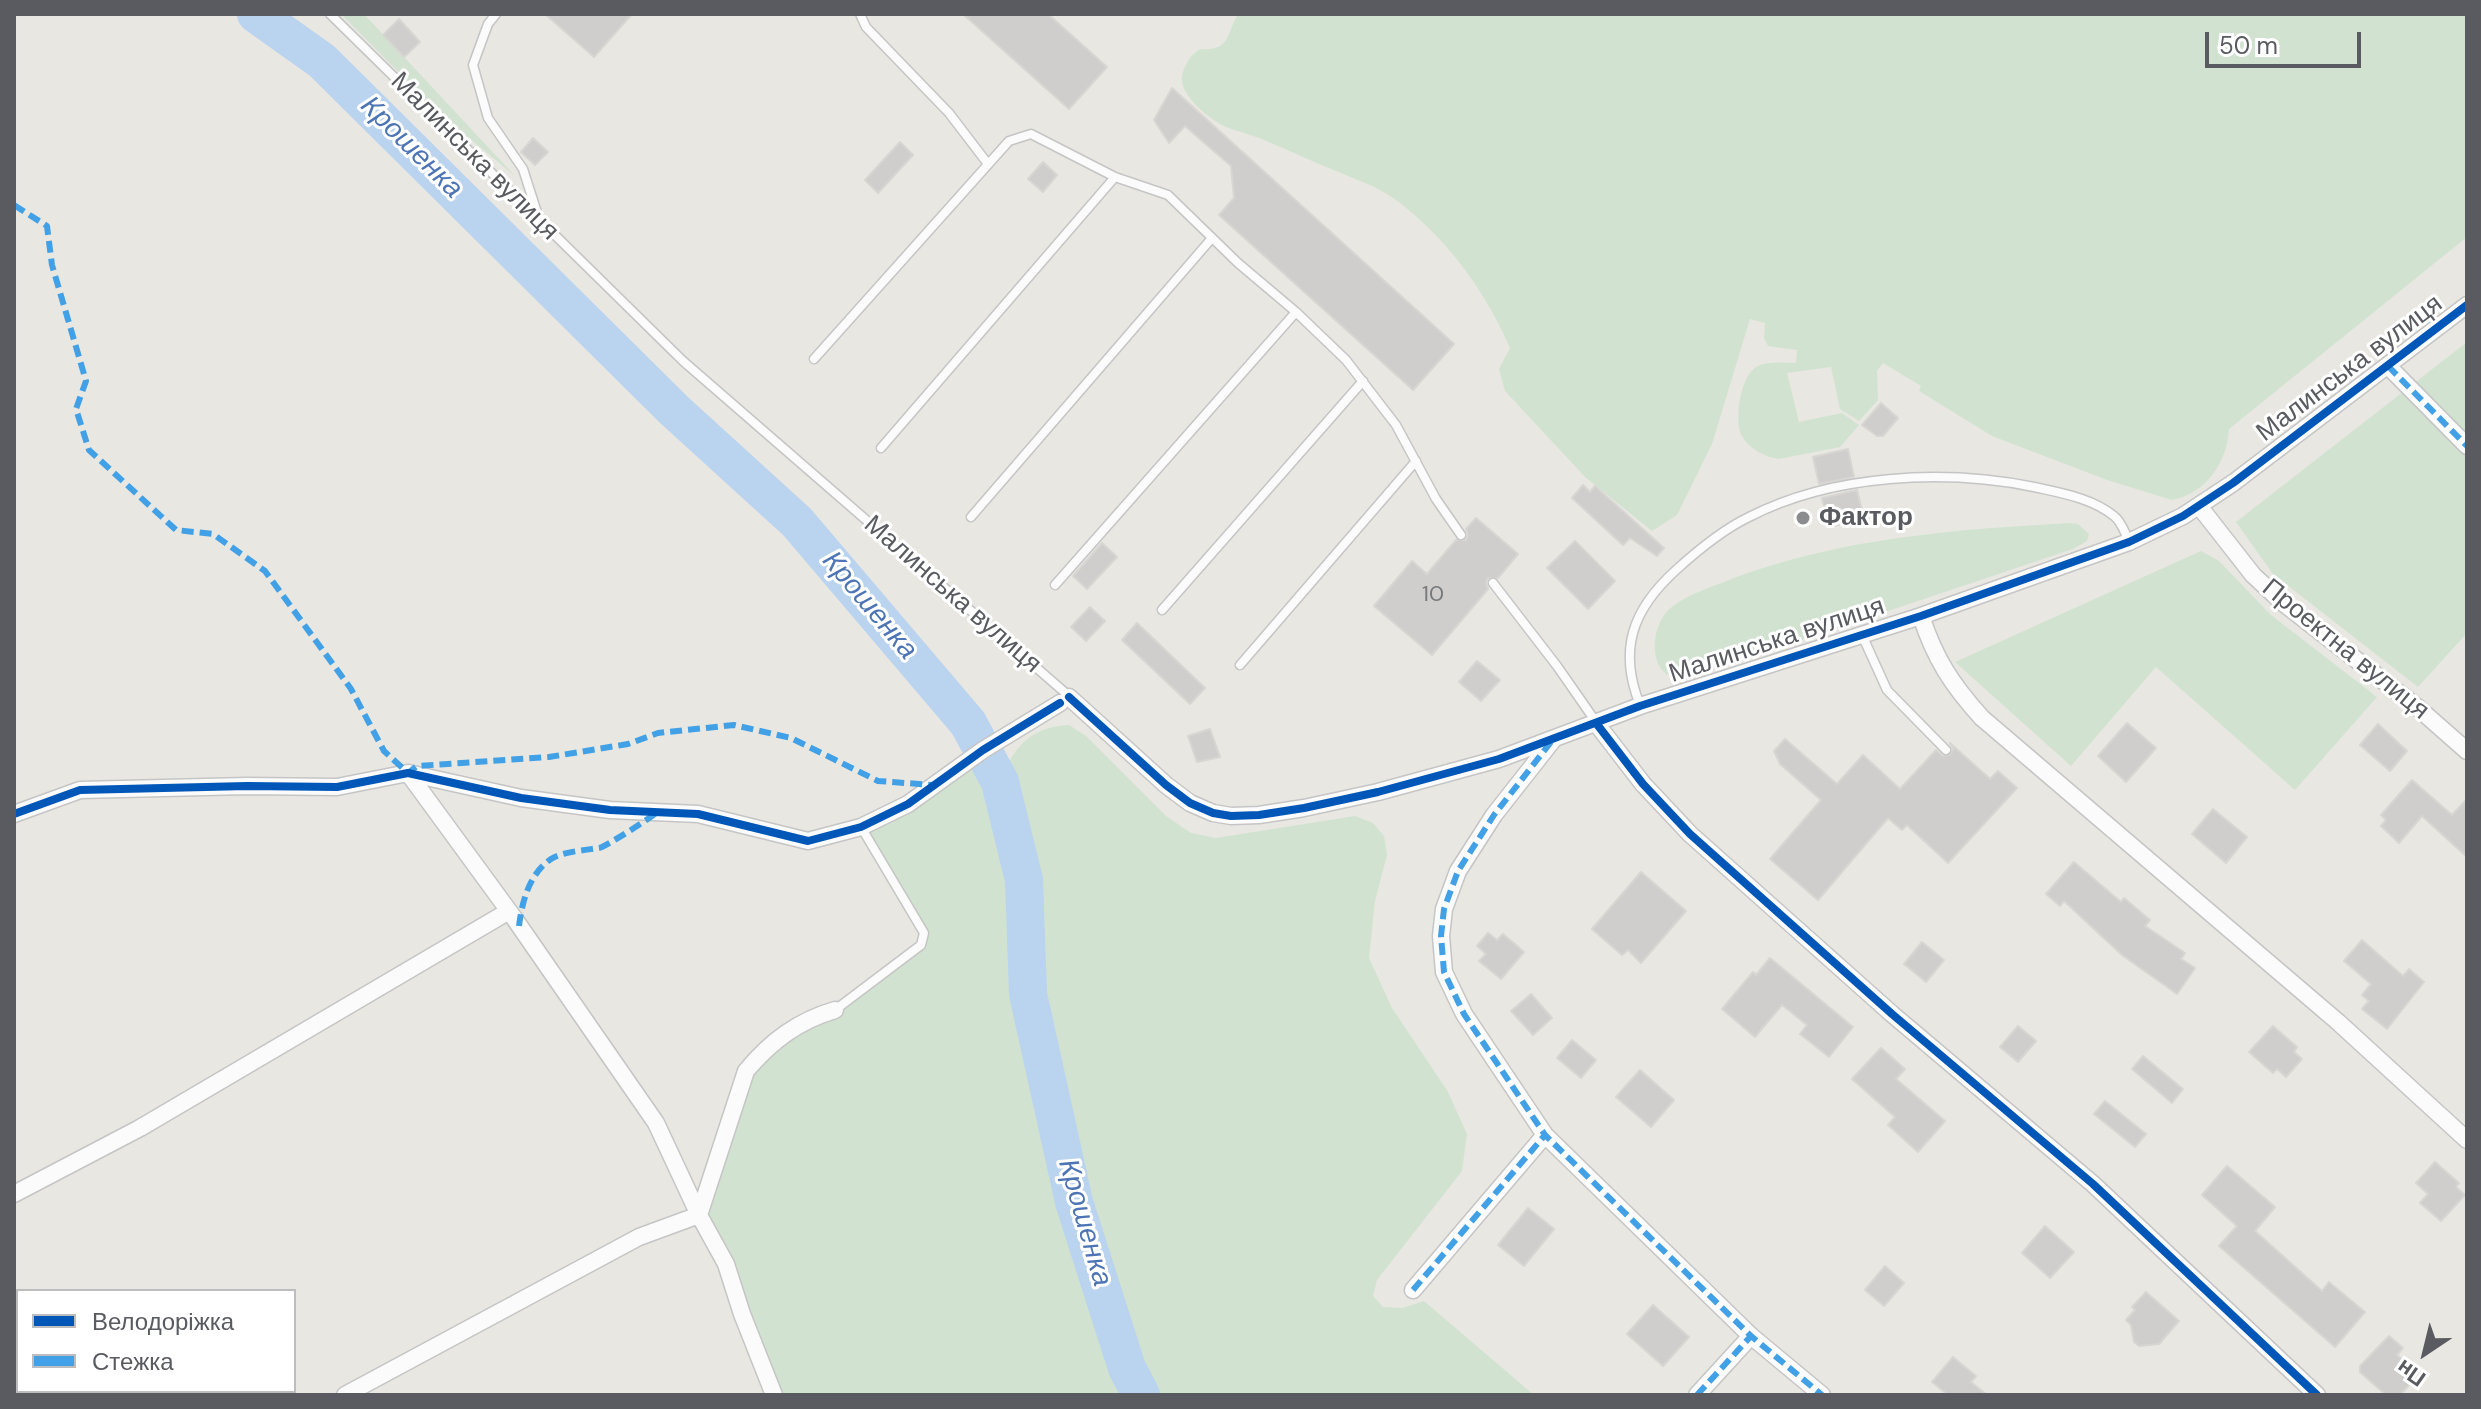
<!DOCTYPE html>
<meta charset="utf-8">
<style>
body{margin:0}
#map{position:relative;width:2481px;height:1409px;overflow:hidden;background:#e8e7e2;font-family:"DM Sans",sans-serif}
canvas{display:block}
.frame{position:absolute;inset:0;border:16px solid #595b60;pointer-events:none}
.legend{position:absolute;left:16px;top:1289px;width:280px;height:104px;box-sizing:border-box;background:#fff;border:2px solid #bdbdbf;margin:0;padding:10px 14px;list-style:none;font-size:24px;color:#595b60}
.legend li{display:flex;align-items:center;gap:16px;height:40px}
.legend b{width:40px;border:2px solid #bdbdbf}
.north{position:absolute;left:2385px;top:1313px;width:80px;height:80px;-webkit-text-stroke:6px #fff;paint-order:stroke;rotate:215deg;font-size:22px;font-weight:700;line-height:32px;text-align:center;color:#595b60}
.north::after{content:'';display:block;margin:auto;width:28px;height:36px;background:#595b60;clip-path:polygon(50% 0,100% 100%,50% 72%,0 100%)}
.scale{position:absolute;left:2205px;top:32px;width:156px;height:36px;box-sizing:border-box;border:4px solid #595b60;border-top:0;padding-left:10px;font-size:24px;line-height:28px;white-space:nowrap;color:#595b60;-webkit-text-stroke:6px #fff;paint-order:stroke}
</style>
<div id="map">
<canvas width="2481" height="1409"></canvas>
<div class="frame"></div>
<ul class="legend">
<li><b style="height:10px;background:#0057b8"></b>Велодоріжка</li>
<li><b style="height:10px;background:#42a1e6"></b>Стежка</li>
</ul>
<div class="north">Пн</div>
<div class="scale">50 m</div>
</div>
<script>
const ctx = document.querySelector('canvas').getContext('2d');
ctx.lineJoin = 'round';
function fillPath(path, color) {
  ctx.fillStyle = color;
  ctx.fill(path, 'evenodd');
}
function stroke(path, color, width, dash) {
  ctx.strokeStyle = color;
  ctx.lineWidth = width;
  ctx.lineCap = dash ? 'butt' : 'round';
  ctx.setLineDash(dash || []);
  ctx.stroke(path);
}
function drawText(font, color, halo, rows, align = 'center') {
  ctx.font = font + ' "DM Sans",sans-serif';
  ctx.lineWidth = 6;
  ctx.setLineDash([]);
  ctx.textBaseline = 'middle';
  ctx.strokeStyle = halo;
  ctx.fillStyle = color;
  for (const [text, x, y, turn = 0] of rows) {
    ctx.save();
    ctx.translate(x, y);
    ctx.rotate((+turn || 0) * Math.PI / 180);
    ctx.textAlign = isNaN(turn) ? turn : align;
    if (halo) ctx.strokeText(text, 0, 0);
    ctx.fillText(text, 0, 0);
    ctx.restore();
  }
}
fillPath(new Path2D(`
 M341,14H364L515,176L439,113Z
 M1238,14H2467V237L2229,429C2227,462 2207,493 2172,500L2107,480L1992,436L1919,391L1921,386L1883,363L1877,371L1878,400L1859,421L1840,409L1831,367L1787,373L1799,422L1842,413L1859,425L1840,447L1779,459C1765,457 1749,449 1742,436C1733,421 1741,373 1758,366C1769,361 1784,363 1796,363L1797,350L1768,346L1764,338L1765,323L1750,319L1712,444L1677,515L1652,531L1585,477L1505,391L1499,369L1510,348C1487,295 1452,245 1406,208C1395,198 1378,188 1365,183C1331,169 1298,155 1264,140C1251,134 1237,132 1224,126C1208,118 1175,92 1183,72C1187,61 1191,54 1201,49C1230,51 1226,35 1238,14Z
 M2467,342V633L2418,687L2273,574L2236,522Z
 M2071,523L2078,524L2089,534L2087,541L2073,549L1691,677C1648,688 1645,627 1673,606C1690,593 1715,586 1734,578C1841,538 1958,529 2071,523Z
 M2201,551L2219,561L2271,615L2377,697L2295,790L2156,667L2071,766L1955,662Z
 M1069,725L1086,736L1166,816L1191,833L1216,838L1355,816L1373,823L1384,836L1387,855L1375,901L1369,958L1392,1008L1448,1092L1467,1134L1462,1171L1377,1280L1373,1296L1383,1307L1403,1308L1424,1301L1534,1395H774L699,1215L758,1056L835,1010L921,945L924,933L861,827L983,750L1000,781C1014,747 1030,727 1069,725Z`), '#d1e3d0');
stroke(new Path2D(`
 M256,14L322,61L674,410L797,522L968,723L1000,782L1024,880L1028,994L1074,1202L1127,1368L1141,1395`), '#bad3ef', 38);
const building = new Path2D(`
 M545,14H632L594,57Z
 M963,14H1048L1107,67L1069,109Z
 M399,19L420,42L404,57L383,35Z
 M1172,88L1454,344L1413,390L1219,215L1234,198L1231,166L1185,126L1169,143L1154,120Z
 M533,138L548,152L535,165L521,152Z
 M900,142L913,155L878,193L865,180Z
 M1043,162L1057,175L1043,192L1028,179Z
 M1881,403L1898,418L1883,436H1877L1862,425Z
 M1848,449L1854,477L1819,484L1813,457Z
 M1583,485L1590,492L1595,486L1664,548L1657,556L1630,538L1623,545L1572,498Z
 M1857,490L1864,519L1829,527L1822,498Z
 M1476,518L1518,554L1498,578H1488L1486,583L1488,589L1432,655L1374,606L1412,561L1427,574L1456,540H1466L1468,535L1466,529Z
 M1575,541L1615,581L1588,609L1547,568Z
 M1102,543L1117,557L1087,589L1073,576Z
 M1090,607L1105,621L1086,641L1071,627Z
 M1137,623L1205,688L1190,704L1122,640Z
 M1477,661L1500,680L1481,701L1459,682Z
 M2127,723L2156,748L2126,782L2098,756Z
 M2378,724L2407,751L2390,771L2360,745Z
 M1210,729L1220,757L1197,762L1188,736Z
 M1785,739L1837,784L1863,755L1900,789L1936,750L1943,756L1950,755L1953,749L1950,743L1990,779L1998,771L2017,788L1948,863L1907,825L1902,830L1888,818L1818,900L1770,859L1821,800L1780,764L1774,751Z
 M2412,780L2452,815L2467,799V857L2422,816L2399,843L2381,826L2386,820L2381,815Z
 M2213,809L2247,837L2226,863L2192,834Z
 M2074,862L2121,902L2124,898L2150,920L2145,926L2185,953L2181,959L2195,968L2177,994L2122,955L2064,901L2060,906L2046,894Z
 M1641,872L1686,911L1641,963L1628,950L1622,955L1592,929Z
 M1488,933L1497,940L1503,934L1524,952L1501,979L1479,961L1486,954L1477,946Z
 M2362,940L2403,976L2409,969L2424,982L2387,1029L2362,1009L2369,1001L2362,995L2371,984L2344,961Z
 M1922,942L1944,960L1926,982L1904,964Z
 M1770,958L1853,1027L1829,1057L1800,1034L1807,1025L1782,1005L1755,1037L1722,1009L1753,972L1756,975Z
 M1531,994L1552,1018L1533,1035L1511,1011Z
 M2018,1026L2036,1041L2018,1062L2000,1047Z
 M2273,1026L2297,1047L2294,1052L2302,1059L2286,1077L2277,1069L2273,1073L2249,1052Z
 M1572,1040L1596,1060L1581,1078L1557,1058Z
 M1881,1048L1905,1069L1896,1079L1945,1121L1918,1152L1888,1125L1895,1117L1852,1079Z
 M2143,1056L2183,1089L2172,1103L2132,1069Z
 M1640,1070L1674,1100L1651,1127L1616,1097Z
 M2105,1101L2146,1134L2135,1147L2094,1114Z
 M2435,1162L2459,1183L2456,1187L2465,1195L2441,1221L2420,1203L2428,1194L2416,1183Z
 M2227,1166L2275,1207L2255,1231L2322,1291L2329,1282L2365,1312L2335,1347L2219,1246L2237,1226L2202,1195Z
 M1528,1208L1554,1229L1524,1266L1498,1245Z
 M2045,1226L2074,1252L2050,1278L2022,1253Z
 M1885,1266L1904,1283L1884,1306L1865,1290Z
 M2146,1292L2179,1321L2159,1344L2139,1346L2134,1342L2131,1325L2126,1320L2135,1310L2132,1307Z
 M1653,1305L1689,1337L1663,1366L1627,1334Z
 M2389,1336L2403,1348L2397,1355L2419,1374L2400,1395H2386L2360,1372V1366Z
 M1953,1357L1976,1376L1971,1382L1987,1395H1948L1932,1382Z`);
fillPath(building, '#cfcecc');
stroke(building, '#d7d6d2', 2);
const lane = new Path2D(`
 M330,14L683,361L1069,696
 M496,14L488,24L473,65L488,118L523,169L540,222
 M860,14L866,27L949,113L988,164
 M814,359L1009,141L1031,134L1115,177L1168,195L1238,263L1296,312L1346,360L1396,425L1436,499L1461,535
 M881,448L1115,177
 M971,517L1212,238
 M1493,583L1557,666L1596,722
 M1055,585L1296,312
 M1162,610L1363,381
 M1862,635L1887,690L1946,750
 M1240,665L1416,461
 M1640,705C1618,650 1632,610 1676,570C1698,550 1722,530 1749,517C1833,474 1944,469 2034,487C2061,493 2092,498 2114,516C2121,521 2125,533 2129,541
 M835,1010L921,945L924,933L861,827`);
const street = new Path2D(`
 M2388,366L2467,446
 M2199,506L2253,575L2282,602L2417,707L2467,751
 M1921,616C1935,659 1952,685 1982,718L2338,1022L2467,1140
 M1069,697L1166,785L1190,803L1213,813L1231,816L1259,815L1304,808L1378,792L1499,759L1640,706L1921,616L2129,542L2183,516L2233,483L2467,305
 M1596,723L1643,784L1690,834L1892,1014L2093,1184L2317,1395
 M1553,740L1494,815L1458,871L1444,909L1441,936L1444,972L1464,1014L1545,1135L1751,1336L1822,1395
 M408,773L514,918L656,1123L699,1215L726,1264L742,1314L774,1395
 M14,814L80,790L247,786L337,787L408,773L521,798L610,810L698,814L808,841L861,827L908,804L983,750L1060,703
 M14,1194L140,1128L509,911
 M1413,1290L1545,1135
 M345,1395L639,1237L699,1215L746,1071C771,1041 798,1021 835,1010
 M1697,1395L1751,1336`);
stroke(lane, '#c5c5c5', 11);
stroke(street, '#c5c5c5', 19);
stroke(lane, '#fcfbfb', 8);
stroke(street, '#fcfbfb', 16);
stroke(new Path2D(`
 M14,205L47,226L52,265L86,381L76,409L89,450L176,530L213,534L265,571L351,689L384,751L408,773L417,766L549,757L628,744L658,733L734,725L791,738L878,781L933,785
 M2388,366L2467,446
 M1551,742L1494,815L1458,871L1444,909L1441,936L1444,972L1464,1014L1545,1135L1751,1336L1822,1395
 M519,926C522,902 529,874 551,859C561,852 586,850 599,848C605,847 651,818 657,812
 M1413,1290L1545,1135
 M1697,1395L1751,1336`), '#42a1e6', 6, [12, 6]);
stroke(new Path2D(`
 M1069,697L1166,785L1190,803L1213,813L1231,816L1259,815L1304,808L1378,792L1499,759L1640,706L1921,616L2129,542L2183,516L2233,483L2467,305
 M1596,723L1643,784L1690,834L1892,1014L2093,1184L2317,1395
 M14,814L80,790L247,786L337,787L408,773L521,798L610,810L698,814L808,841L861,827L908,804L983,750L1060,703`), '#0057b8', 8);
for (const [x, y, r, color] of [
 [1803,518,8,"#8b8c8e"]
]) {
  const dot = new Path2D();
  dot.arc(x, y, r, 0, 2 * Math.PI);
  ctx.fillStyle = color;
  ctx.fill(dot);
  stroke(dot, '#fff', 3);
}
drawText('22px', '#78797c', null, [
 ["10",1433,595]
]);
drawText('26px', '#595b60', '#fff', [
 ["Малинська вулиця",474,157,45],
 ["Малинська вулиця",2350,369,-37],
 ["Малинська вулиця",952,595,41],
 ["Малинська вулиця",1777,641,-18],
 ["Проектна вулиця",2345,650,39]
]);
drawText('bold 26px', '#595b60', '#fff', [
 ["Фактор",1819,518]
], 'left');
drawText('italic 28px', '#4d74b4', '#fff', [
 ["Крошенка",411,148,45],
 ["Крошенка",869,606,50],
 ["Крошенка",1084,1223,74]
]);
</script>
